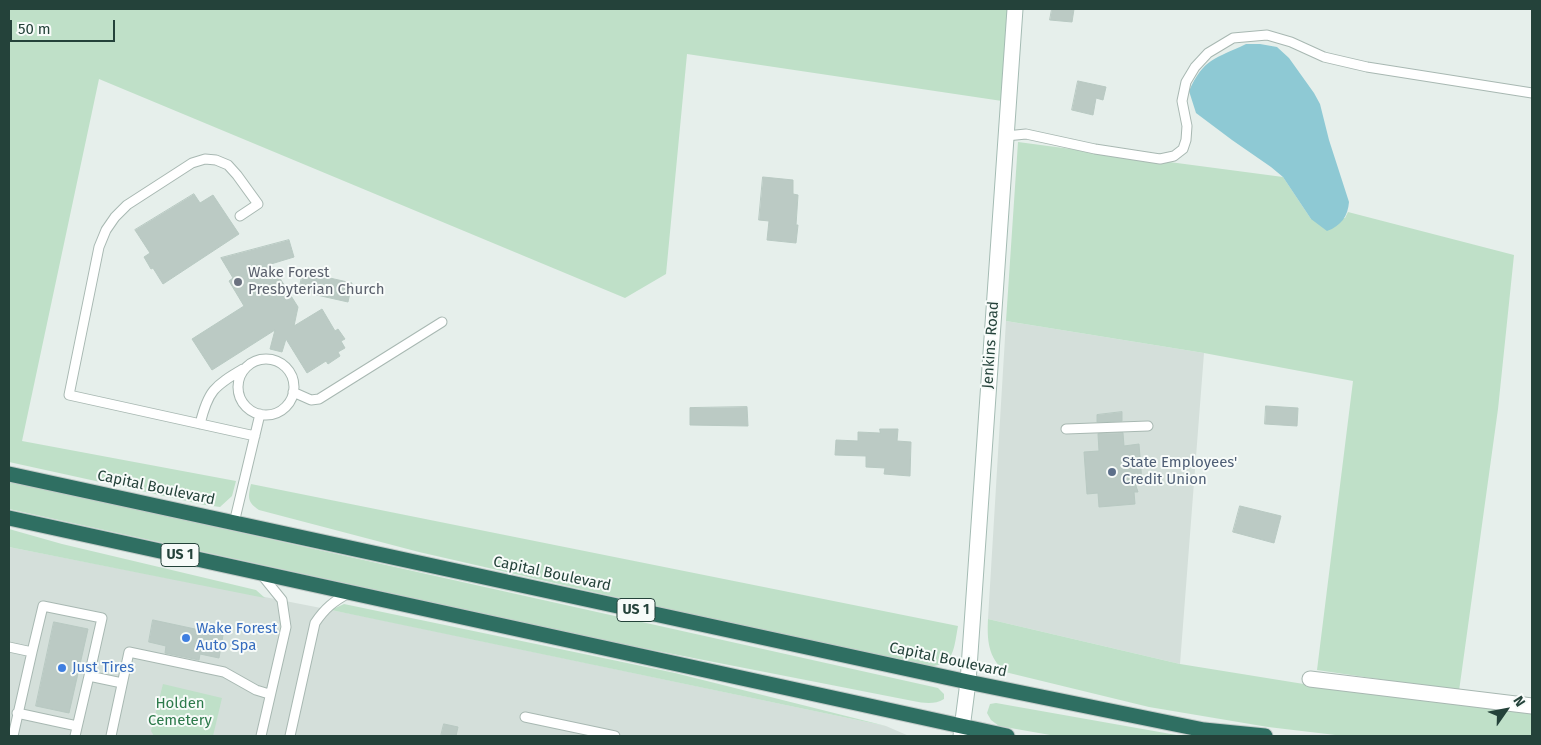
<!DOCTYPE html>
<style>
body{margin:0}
#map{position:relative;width:1541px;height:745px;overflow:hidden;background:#e6efeb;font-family:"Fira Sans",sans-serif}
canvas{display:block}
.frame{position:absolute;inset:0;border:10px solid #24423a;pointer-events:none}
.north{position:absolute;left:1481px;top:685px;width:50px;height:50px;-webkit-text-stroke:4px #f7fbf9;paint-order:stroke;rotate:57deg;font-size:14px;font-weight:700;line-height:20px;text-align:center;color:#24423a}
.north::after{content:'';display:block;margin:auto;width:18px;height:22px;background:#24423a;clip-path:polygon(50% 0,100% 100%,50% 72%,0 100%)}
.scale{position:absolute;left:10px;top:20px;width:105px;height:22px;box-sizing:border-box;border:2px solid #24423a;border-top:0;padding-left:6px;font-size:15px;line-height:18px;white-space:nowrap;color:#24423a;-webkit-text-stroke:4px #f7fbf9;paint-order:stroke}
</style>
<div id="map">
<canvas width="1541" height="745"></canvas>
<div class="frame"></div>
<div class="north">N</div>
<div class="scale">50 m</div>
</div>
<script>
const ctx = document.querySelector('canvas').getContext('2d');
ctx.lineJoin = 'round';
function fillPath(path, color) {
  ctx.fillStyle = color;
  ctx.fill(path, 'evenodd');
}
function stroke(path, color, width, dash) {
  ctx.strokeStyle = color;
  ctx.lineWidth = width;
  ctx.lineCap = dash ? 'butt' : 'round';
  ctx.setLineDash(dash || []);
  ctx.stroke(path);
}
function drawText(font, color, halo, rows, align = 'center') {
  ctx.font = font + ' "Fira Sans",sans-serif';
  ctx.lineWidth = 4;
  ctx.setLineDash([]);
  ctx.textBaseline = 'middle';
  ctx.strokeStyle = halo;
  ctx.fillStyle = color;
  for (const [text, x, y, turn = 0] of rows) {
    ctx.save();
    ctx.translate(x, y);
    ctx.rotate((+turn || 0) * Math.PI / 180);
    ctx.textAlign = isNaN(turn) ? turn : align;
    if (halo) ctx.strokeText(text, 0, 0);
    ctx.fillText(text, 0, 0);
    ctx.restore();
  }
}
fillPath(new Path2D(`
 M1006,321L1204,353L1180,664L988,619Z
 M9,547L367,617L886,726L909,736H9Z`), '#d4dfda');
fillPath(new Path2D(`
 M9,9H1009L1002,101L687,54L666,274L625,298L99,79L22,441L236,481L232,496L220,507L205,505L9,462Z
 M1018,142L1283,177L1311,219L1345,218L1348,212L1514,255L1498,409L1459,691L1317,670L1353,381L1204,353L1006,321Z
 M9,481L938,688L944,694V699C934,705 924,703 913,701L622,644L9,509Z
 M251,484L958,626C953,654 954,667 921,667L419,552L259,510C247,502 248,497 251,484Z
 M9,529L62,544L256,590L265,598L9,547Z
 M344,604L675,673L886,726L331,610Z
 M988,619L1180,664L1347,691L1532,714V736H1344L1268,727L1149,707L1005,672C988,657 987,640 988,619Z
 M163,684L222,698L213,736H154L151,731Z
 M996,703L1182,736H1056L999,726L991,720L987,713L990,704Z`), '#bfe0c8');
fillPath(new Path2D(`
 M1246,44H1260L1277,47L1289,58L1314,93L1320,104L1329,140L1349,202C1348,216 1341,226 1327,231L1311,219L1283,177L1271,167L1232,140L1196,113L1189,91C1204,58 1215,59 1246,44Z`), '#8ec9d4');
const building = new Path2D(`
 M1052,9H1074L1072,22L1050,20Z
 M1078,81L1106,87L1103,100L1096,98L1093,115L1072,110Z
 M763,177L793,180V194L798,195L796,225H798L796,243L767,240L769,221L759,220Z
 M194,194L200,203L213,195L239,234L163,284L153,268L151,269L144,257L150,253L135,230Z
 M289,240L294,257L271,264L298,307L294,326L322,309L335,331L338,329L345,339L341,341L345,348L338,352L340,356L328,364L326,361L307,373L286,339L282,352L270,349L275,330L212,370L192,339L244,306L229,281L233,278L221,258Z
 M303,272L352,283L348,302L299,291Z
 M1266,406L1298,408L1297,426L1265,424Z
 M747,407L748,426L690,425V408Z
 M1122,412V421L1097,422V415Z
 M880,429H898L897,441L911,442L910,476L884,474L885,468L866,467V456L835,455L836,440L858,441V432L880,433Z
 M1123,433L1124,446L1139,444L1142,482L1135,483L1138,492H1134L1135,504L1099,507L1098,493L1087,494L1084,452L1099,451L1098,434Z
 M1240,506L1281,516L1274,543L1233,532Z
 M153,620L223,635L219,658L200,654L199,660L165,653L166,646L149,642Z
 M54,622L88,629L69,713L36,706Z
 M444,724L458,727L456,736H441Z`);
fillPath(building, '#bbcac4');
stroke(building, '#b8c9c2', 1);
const lane = new Path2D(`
 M1006,136L1026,134L1095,149L1160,159L1174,156L1183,149L1186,140L1187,126L1182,101L1186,82L1195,67L1208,53L1233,38L1267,35L1291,42L1324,57L1367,67L1532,93
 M240,216L258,204L237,175L228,165L216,160L205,159L192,163L127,205L115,217L106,230L99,247L69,395L255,436
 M238 387a28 28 0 1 1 56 0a28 28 0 1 1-56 0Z
 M293,392L311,400L319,399L442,322
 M200,424C208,391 214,386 243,369
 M1066,429L1148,426
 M234,523L260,414
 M261,574L282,600L286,627L261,736
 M9,647L32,652L43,606L102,618L89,676L122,683
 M17,713L77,726
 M525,717L615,736
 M13,736L32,652
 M75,736L89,676
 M111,736L129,652L224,672L256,690L269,694
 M290,736L315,623C325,608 334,601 349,593`);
const street = new Path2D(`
 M1310,679L1532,706`);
const secondary = new Path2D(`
 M961,736L968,682L1015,9`);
const highway = new Path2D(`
 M9,474L968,682L1204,730L1265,736
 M9,518L1007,736`);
stroke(lane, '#a8b8b2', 11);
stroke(street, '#a8b8b2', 17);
stroke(secondary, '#a4bbb3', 17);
stroke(highway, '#c2cac8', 17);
stroke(lane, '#fff', 9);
stroke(street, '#fff', 15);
stroke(secondary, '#fff', 15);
stroke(highway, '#2f6f62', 15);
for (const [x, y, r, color] of [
 [238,282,5,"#6b7280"],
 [1112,472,5,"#5c6f8a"],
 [186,638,5,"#3f7fe0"],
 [62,668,5,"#3f7fe0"]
]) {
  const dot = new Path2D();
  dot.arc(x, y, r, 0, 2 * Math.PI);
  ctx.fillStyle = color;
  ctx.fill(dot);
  stroke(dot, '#f7fbf9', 2);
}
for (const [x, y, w] of [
 [180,555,38],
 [636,610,38]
]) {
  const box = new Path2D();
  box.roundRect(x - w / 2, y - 11.5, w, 23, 4);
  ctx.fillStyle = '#f7fbf9';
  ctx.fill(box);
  stroke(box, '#24423a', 1);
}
drawText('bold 14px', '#24423a', null, [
 ["US 1",180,555],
 ["US 1",636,610]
]);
drawText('15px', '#5b616d', '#f7fbf9', [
 ["Wake Forest",248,273],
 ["Presbyterian Church",248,290]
], 'left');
drawText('15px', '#24423a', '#f7fbf9', [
 ["Jenkins Road",991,345,-86],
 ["Capital Boulevard",156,488,12],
 ["Capital Boulevard",552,574,12],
 ["Capital Boulevard",948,660,12]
]);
drawText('15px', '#4e5e75', '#f7fbf9', [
 ["State Employees'",1122,463],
 ["Credit Union",1122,480]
], 'left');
drawText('15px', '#366cbe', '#f7fbf9', [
 ["Wake Forest",196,629],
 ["Auto Spa",196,646],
 ["Just Tires",72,668]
], 'left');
drawText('15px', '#2d7a4b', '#f7fbf9', [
 ["Holden",180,704],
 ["Cemetery",180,721]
]);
</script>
